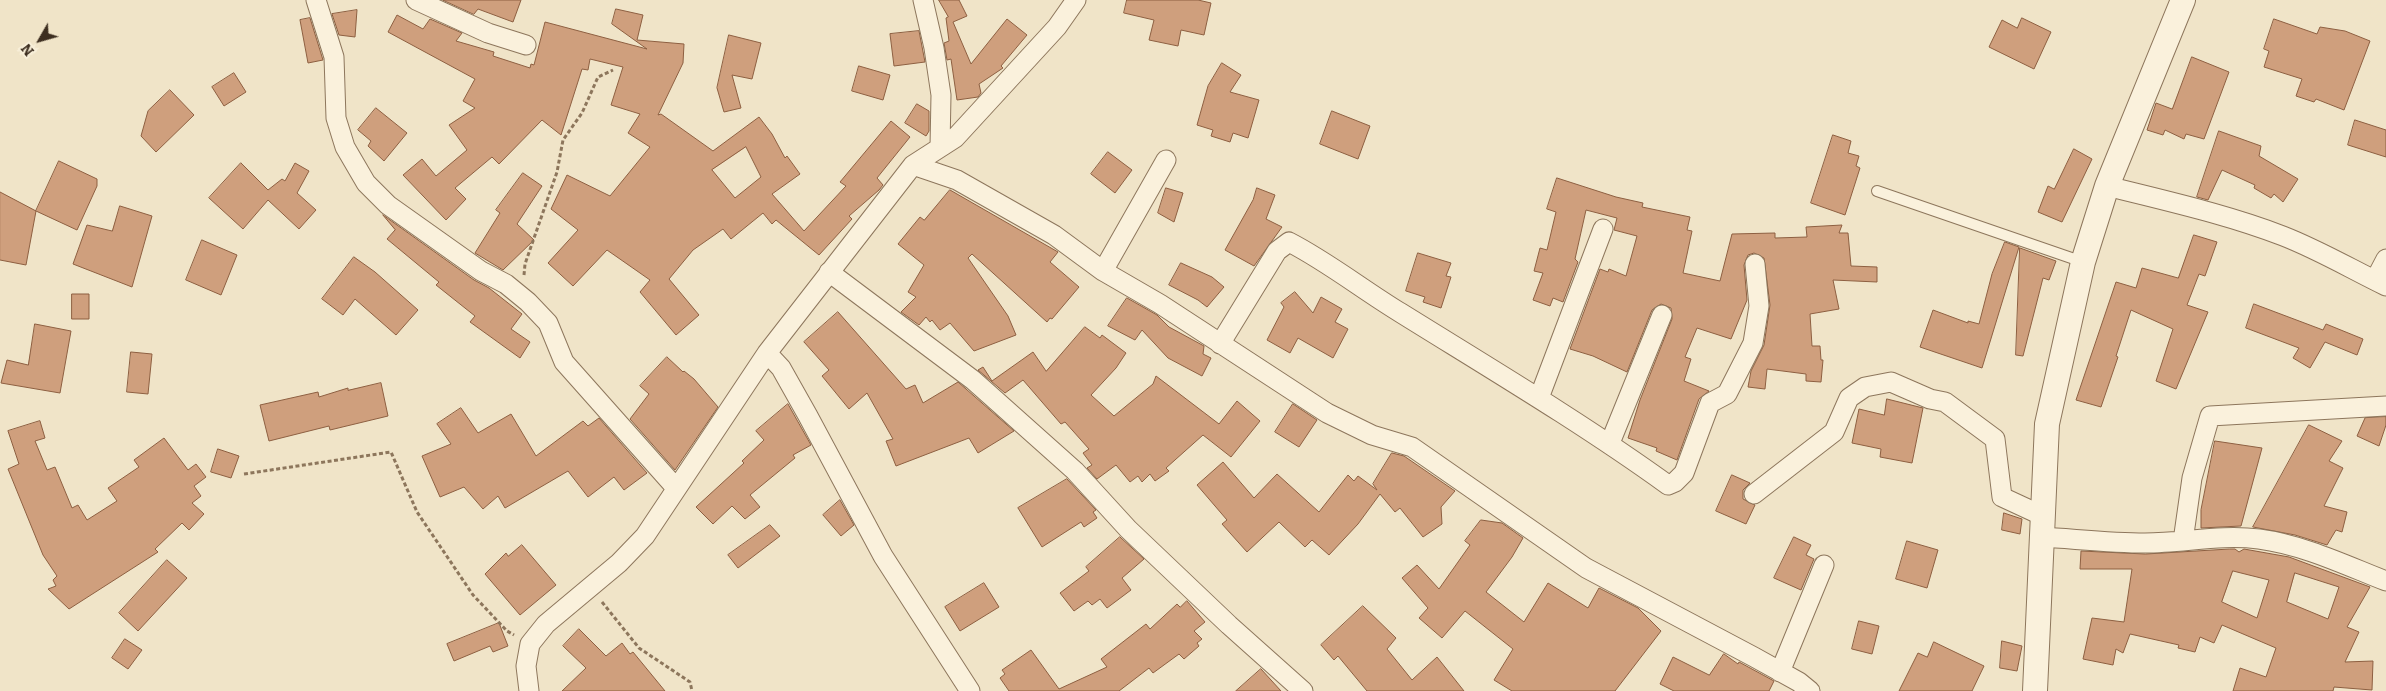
<!DOCTYPE html>
<style>
body{margin:0}
#map{position:relative;width:2386px;height:691px;overflow:hidden;background:#f0e4c8;font-family:Bitter,serif}
canvas{display:block}
.north{position:absolute;left:15px;top:15px;width:50px;height:50px;-webkit-text-stroke:4px #f7eed8;paint-order:stroke;rotate:232deg;font-size:14px;font-weight:700;line-height:20px;text-align:center;color:#3d2e20}
.north::after{content:'';display:block;margin:auto;width:18px;height:22px;background:#3d2e20;clip-path:polygon(50% 0,100% 100%,50% 72%,0 100%)}
</style>
<div id="map">
<canvas width="2386" height="691"></canvas>
<div class="north">N</div>
</div>
<script>
const ctx = document.querySelector('canvas').getContext('2d');
ctx.lineJoin = 'round';
function fillPath(path, color) {
  ctx.fillStyle = color;
  ctx.fill(path, 'evenodd');
}
function stroke(path, color, width, dash) {
  ctx.strokeStyle = color;
  ctx.lineWidth = width;
  ctx.lineCap = dash ? 'butt' : 'round';
  ctx.setLineDash(dash || []);
  ctx.stroke(path);
}
const building = new Path2D(`
 M443,0H521L513,22L478,9L474,14Z
 M939,0H959L967,16L953,22L971,64L1007,19L1027,35L1001,66L1003,68L979,84L981,93L978,97L957,100L951,59L947,60L944,43L949,41L946,18L948,17Z
 M1127,0H1198L1211,3L1204,35L1181,30L1178,46L1149,40L1154,20L1124,13Z
 M616,9L643,15L637,40L684,44L683,63L658,115L661,114L713,151L759,117L772,134L785,158L787,156L800,174L772,194L804,231L846,186L840,182L891,121L910,137L877,178L883,185L879,190L849,216L852,219L819,255L776,220L772,224L763,213L731,239L723,229L693,250L669,279L699,315L676,335L640,292L650,280L607,250L573,286L548,263L578,230L551,209L567,175L610,196L650,147L628,133L640,114L611,105L623,67L590,59L588,70L582,69L561,135L542,120L499,164L492,157L455,188L466,199L446,220L403,175L422,159L436,176L467,150L449,125L475,108L463,101L475,79L388,32L397,15L423,29L430,19L462,33L456,41L494,52L493,56L530,68L531,64L534,65L545,22L647,49L612,24ZM746,147L761,177L735,198L712,170Z
 M357,10L355,37L339,35L332,14Z
 M310,18L323,60L308,63L300,20Z
 M2022,18L2051,32L2034,69L1989,47L2002,20L2017,28Z
 M2274,19L2317,34L2320,27L2345,31L2370,41L2344,110L2316,99L2314,102L2296,96L2302,79L2264,67L2269,51L2264,49Z
 M919,31L925,62L894,66L890,34Z
 M729,35L761,43L752,79L732,75L741,108L724,112L717,88Z
 M2192,57L2229,72L2204,139L2186,134L2184,139L2165,130L2163,135L2147,130L2156,103L2172,109Z
 M1222,63L1241,75L1230,92L1259,100L1248,138L1233,133L1230,142L1211,136L1213,130L1197,125L1208,86Z
 M859,66L890,75L883,100L852,91Z
 M234,73L246,92L224,106L212,87Z
 M170,90L194,115L156,152L141,136L148,111Z
 M917,104L929,111V131L926,136L905,123Z
 M376,108L407,133L384,161L368,146L371,141L358,130Z
 M1332,111L1370,126L1358,159L1320,144Z
 M2355,120L2386,130V157L2348,145Z
 M2219,131L2261,146L2259,156L2298,179L2283,202L2274,194L2271,198L2254,188L2255,185L2222,170L2208,200L2197,197Z
 M1833,135L1851,141L1848,153L1859,156L1856,166L1860,168L1845,215L1811,203Z
 M2074,149L2092,159L2062,222L2038,212L2048,186L2054,189Z
 M1108,152L1132,170L1115,193L1091,174Z
 M59,161L97,179V186L77,230L36,211Z
 M241,163L268,190L282,179L285,181L295,163L309,171L297,193L316,210L299,229L268,200L243,229L209,198Z
 M523,173L542,186L517,224L534,240L503,270L475,253L500,213L496,210Z
 M1557,178L1616,197L1643,203L1642,207L1690,217L1687,230L1692,231L1683,273L1720,281L1732,234L1775,233V238L1807,237L1806,227L1842,225L1839,233H1848L1851,266L1877,267V282L1833,280L1839,309L1810,314L1812,346H1820L1821,360H1823L1821,382L1806,381V374L1767,369L1765,389L1748,387L1751,371L1764,345L1770,305L1764,258L1754,253L1748,255L1744,265L1747,300L1731,339L1697,328L1685,357L1691,359L1684,381L1709,391L1699,399L1677,460L1656,451L1657,448L1628,438L1640,400L1672,319L1671,308L1661,304L1652,310L1627,372L1593,356L1570,349L1600,269L1608,272L1609,269L1626,276L1637,236L1614,230L1617,218L1586,210L1575,259L1578,262L1563,302L1553,298L1550,306L1533,300L1543,273L1534,271L1540,248L1547,250L1556,212L1547,209Z
 M1166,188L1183,193L1174,222L1158,213Z
 M1257,188L1275,195L1266,219L1282,227L1254,266L1225,250L1253,200Z
 M950,190L1058,252L1050,262L1079,287L1052,319L1050,318L1047,322L972,254L968,258L1008,316L1016,335L974,351L950,323L940,330L932,320L930,322L926,317L919,325L901,312L916,297L908,292L924,265L898,244L920,217L924,220Z
 M0,192L36,211L26,265L0,260Z
 M120,206L152,216L132,287L73,264L87,225L112,231Z
 M383,215L474,280L489,288L522,314L511,329L530,342L520,358L470,322L475,316L436,285L439,282L387,239L395,230Z
 M2194,235L2217,242L2205,276L2199,274L2187,305L2208,312L2176,389L2156,381L2173,329L2131,310L2116,356L2118,357L2101,407L2076,400L2116,282L2136,288L2142,268L2178,278Z
 M202,240L237,255L221,295L186,280Z
 M2005,242L2019,247L1982,368L1920,347L1933,310L1968,323V321L1979,324L1992,274Z
 M2020,248L2056,261L2049,280L2043,278L2023,356L2016,355Z
 M1418,253L1451,263L1446,276L1451,277L1441,308L1423,302L1425,297L1406,291Z
 M354,257L375,272L418,310L396,335L355,299L343,315L322,299Z
 M1181,263L1212,277L1224,287L1207,307L1198,300L1169,285Z
 M1295,292L1313,313L1321,297L1342,309L1335,322L1348,329L1333,358L1298,338L1290,353L1267,340L1284,307L1281,303Z
 M72,294H89V319H72Z
 M1127,298L1157,315L1169,327L1204,346L1203,354L1211,358L1202,376L1168,358L1142,330L1135,340L1108,326Z
 M2254,304L2323,330L2326,324L2363,339L2357,355L2325,342L2310,368L2293,358L2299,348L2246,328Z
 M838,312L906,389L915,385L923,403L958,382L1014,431L978,453L969,438L896,466L886,441L893,439L867,393L849,409L822,376L829,370L804,342Z
 M35,324L71,331L60,393L1,383L7,360L28,365Z
 M1085,327L1100,338L1102,335L1126,353L1116,368L1091,395L1114,416L1153,384L1156,376L1219,424L1237,401L1260,421L1231,457L1203,435L1166,468L1169,471L1155,481L1150,474L1142,482L1138,476L1130,482L1116,465L1097,479L1087,468L1092,465L1083,453L1089,449L1065,422L1061,424L1023,380L1005,393L978,370L983,367L992,381L1033,352L1046,371Z
 M131,352L152,354L148,394L127,392Z
 M667,357L683,372L684,371L694,379L718,407L675,470L630,419L649,394L640,386Z
 M381,383L388,416L330,430L329,426L269,441L260,405L318,392L319,397L348,388V390Z
 M1887,399L1923,408L1912,463L1880,457L1881,449L1852,443L1859,409L1884,415Z
 M788,404L811,445L793,455L795,458L750,495L760,507L745,519L732,506L713,524L696,507L744,463L742,461L764,440L756,431Z
 M1293,404L1317,420L1299,447L1275,432Z
 M461,408L478,433L511,414L536,456L583,421L588,426L599,418L647,473L624,490L614,477L588,497L568,471L505,508L498,496L483,509L464,487L440,497L422,456L451,444L437,424Z
 M2386,417V425L2379,446L2357,436L2365,418Z
 M40,421L45,438L35,441L47,470L55,467L72,508L78,505L87,520L117,501L108,488L139,467L134,460L164,438L188,470L196,464L206,477L194,486L201,496L192,503L204,514L189,530L182,523L155,549L158,552L69,609L48,589L56,586L53,580L57,576L43,555L8,469L19,464L8,431Z
 M2309,425L2342,441L2329,461L2343,468L2324,506L2347,512L2342,532L2336,530L2327,545L2295,535L2253,527Z
 M2215,441L2262,448L2241,526L2201,528V510Z
 M218,449L239,456L231,478L211,472Z
 M1392,453L1404,456L1455,491L1441,507L1442,524L1423,537L1400,508L1395,512L1380,494L1358,524L1329,555L1312,540L1305,547L1279,522L1247,552L1222,524L1227,520L1197,485L1223,462L1254,498L1277,474L1319,512L1348,475L1354,481L1358,476L1377,490L1373,484Z
 M1732,475L1750,483L1743,490V499L1755,505L1746,524L1716,511Z
 M1067,479L1096,510L1093,512L1097,518L1084,527L1081,522L1042,547L1018,508Z
 M840,500L854,525L841,536L823,515Z
 M2004,513L2022,519L2020,534L2002,530Z
 M1481,520L1502,523L1523,538L1512,557L1486,592L1524,622L1548,583L1588,608L1599,588L1638,608L1661,631L1615,691H1512L1494,680L1513,649L1465,611L1442,638L1419,618L1428,608L1402,578L1417,565L1439,589L1470,545L1465,541Z
 M770,525L780,536L738,568L728,555Z
 M1120,537L1144,559L1122,578L1131,590L1107,608L1100,599L1092,605L1088,601L1074,611L1060,593L1089,571L1086,567Z
 M1794,537L1811,545L1806,555L1814,559L1801,590L1774,578Z
 M1907,541L1938,550L1927,588L1896,579Z
 M522,545L556,585L520,615L485,574L506,553L508,556Z
 M2230,549H2235L2239,552L2244,549L2289,557L2370,587L2347,627L2359,632L2345,662L2373,661L2372,690L2334,687L2333,691H2233L2240,668L2266,677L2276,648L2222,625L2214,643L2200,637L2195,652L2178,648L2179,645L2130,634L2123,653L2116,649L2113,665L2083,659L2092,618L2124,622L2132,569H2080L2081,551L2145,554ZM2233,571L2269,580L2257,618L2222,602ZM2295,573L2339,587L2328,619L2287,602Z
 M167,560L187,578L138,631L119,613Z
 M984,583L999,607L960,631L945,607Z
 M1187,601L1205,622L1194,631L1202,639L1197,643L1199,646L1184,659L1179,654L1153,673L1149,668L1119,691H1009L1000,678L1005,674L1002,670L1031,650L1059,689L1107,667L1101,659L1146,624L1150,629L1177,604L1180,607Z
 M1363,606L1396,638L1387,649L1412,680L1437,657L1464,691H1367L1338,656L1334,660L1321,645Z
 M1859,621L1879,626L1872,654L1852,649Z
 M499,623L508,646L493,652L490,646L454,661L447,644Z
 M579,629L606,656L622,643L630,654L633,652L665,691H562L586,668L563,646Z
 M125,639L142,650L128,669L112,658Z
 M2002,641L2022,646L2017,671L2000,668Z
 M1934,642L1984,666L1972,691H1899L1918,653L1927,657Z
 M1724,654L1738,664L1739,662L1774,681L1769,691H1674L1660,684L1673,657L1709,675Z
 M1261,669L1281,691H1236Z`);
fillPath(building, '#cf9f7d');
stroke(building, '#8d5f41', 1);
const service = new Path2D(`
 M1877,191L2083,262`);
const minor = new Path2D(`
 M316,0L334,57L336,118L345,147L366,183L388,205L481,271L506,284L528,302L548,323L564,362L676,488
 M416,0L488,33L526,45
 M923,0L934,48L941,95L940,147
 M913,165L957,180L1054,235L1103,271L1160,304L1327,413L1372,435L1412,447L1586,568L1754,657L1799,682L1810,691
 M2107,186C2166,201 2226,214 2283,236C2319,250 2351,269 2386,286
 M1103,271L1166,160
 M829,272L973,380L1075,471L1128,529L1229,625L1303,691
 M2375,280L2386,259
 M1220,344L1277,251L1289,242C1328,262 1363,290 1401,313C1491,369 1582,423 1668,485L1675,482L1684,473L1710,403L1727,394L1753,343L1759,306L1755,264
 M767,353L781,368L808,416L883,556L970,691
 M1539,398L1603,229
 M1610,443L1662,315
 M1754,494L1834,432L1849,398L1865,387L1891,382L1930,399L1945,402L1995,439L2002,497L2043,516
 M2042,537C2076,539 2111,543 2145,543C2184,543 2220,534 2259,539C2304,545 2345,565 2386,581
 M2183,541L2192,478L2210,416L2386,406
 M1780,672L1824,565
 M529,691L526,666L530,644L546,624L619,563L645,536L767,353L913,165L955,138L1057,27L1076,0`);
const tertiary = new Path2D(`
 M2035,691L2047,424L2083,262L2107,186L2183,0`);
stroke(service, '#8d765c', 12);
stroke(minor, '#8d765c', 21);
stroke(tertiary, '#8d765c', 26);
stroke(new Path2D(`
 M524,275L525,264L557,172L563,140L582,113L598,77L613,70
 M244,474L391,452L417,512L473,595L507,631L514,635
 M602,602L639,648L690,682L692,691`), '#8d765c', 3, [4, 2.5]);
stroke(service, '#faf1dc', 10);
stroke(minor, '#faf1dc', 19);
stroke(tertiary, '#faf1dc', 24);
</script>
